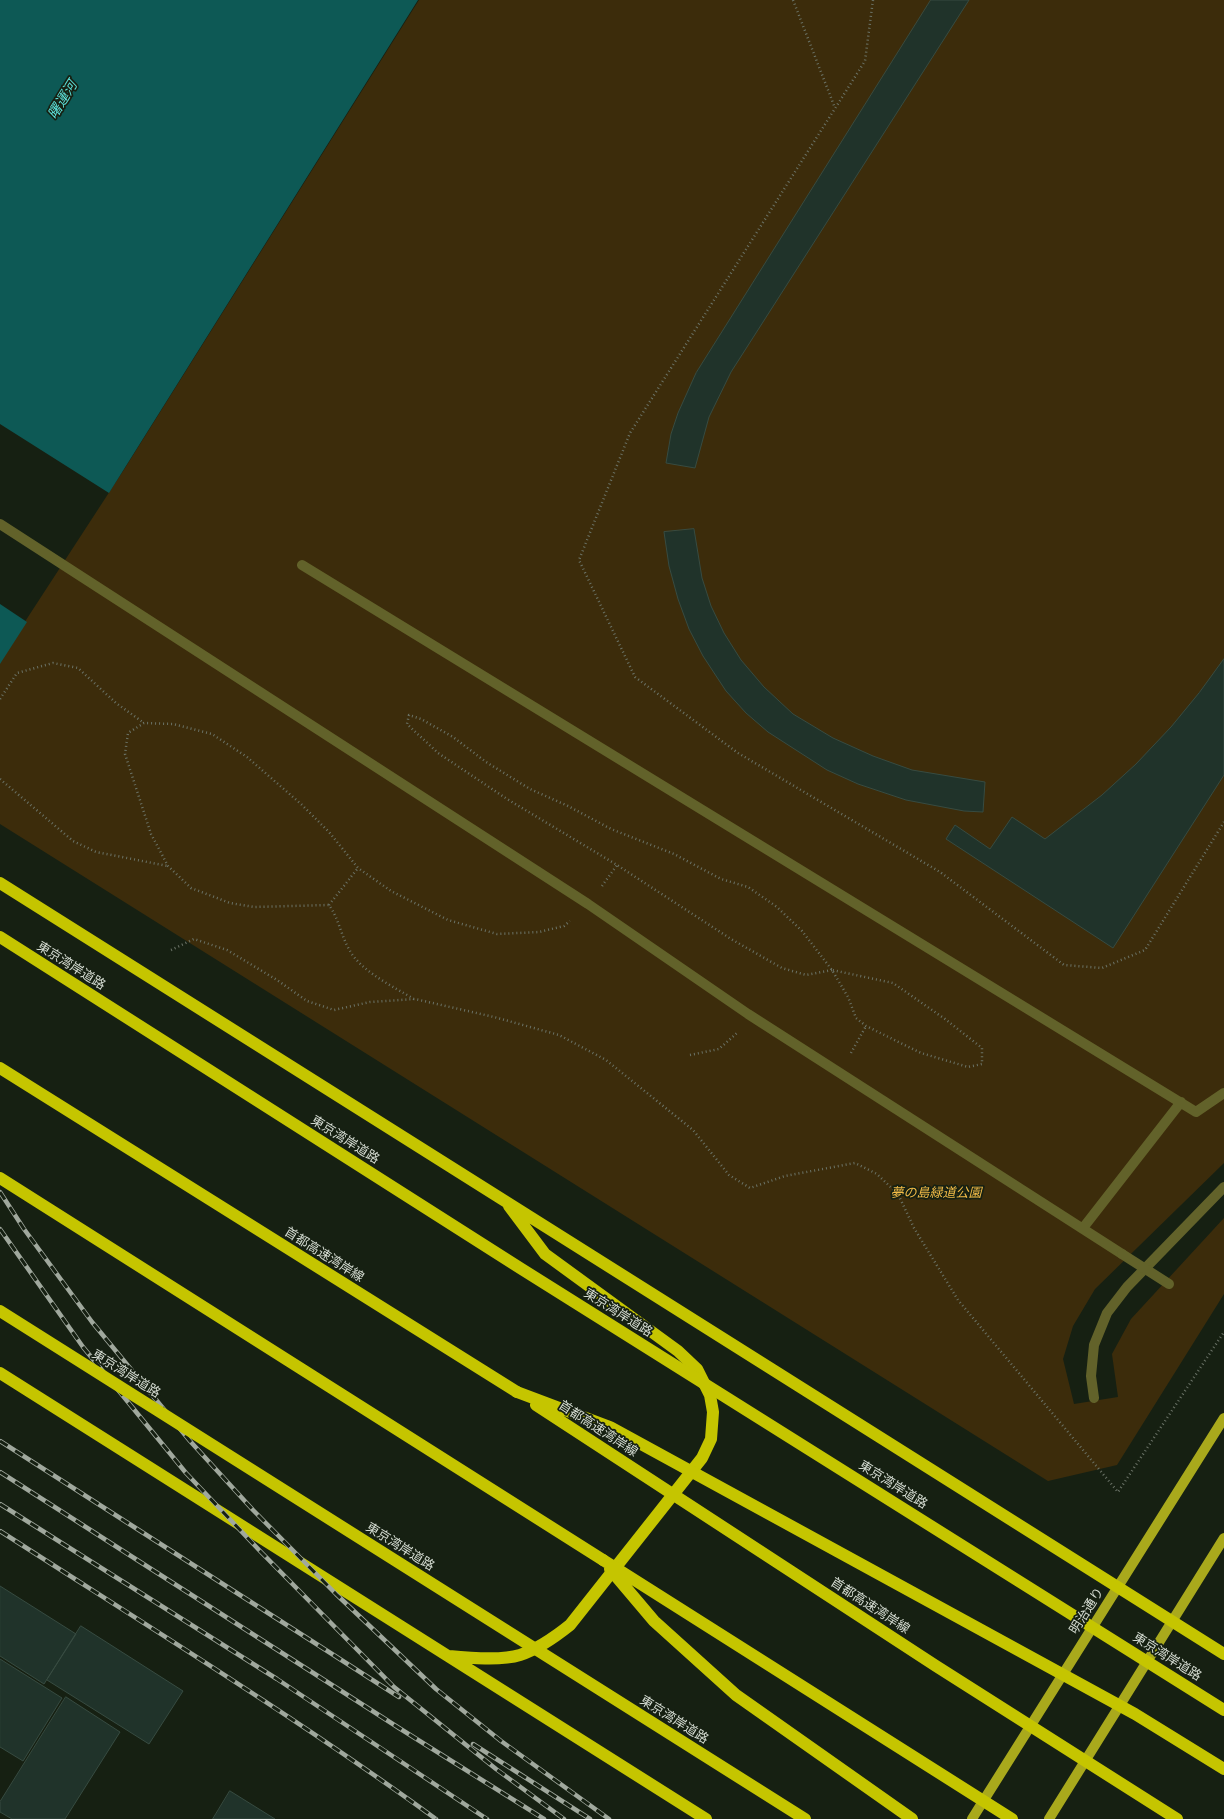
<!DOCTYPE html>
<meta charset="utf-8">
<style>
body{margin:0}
canvas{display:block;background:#162012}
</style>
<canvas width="1224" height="1819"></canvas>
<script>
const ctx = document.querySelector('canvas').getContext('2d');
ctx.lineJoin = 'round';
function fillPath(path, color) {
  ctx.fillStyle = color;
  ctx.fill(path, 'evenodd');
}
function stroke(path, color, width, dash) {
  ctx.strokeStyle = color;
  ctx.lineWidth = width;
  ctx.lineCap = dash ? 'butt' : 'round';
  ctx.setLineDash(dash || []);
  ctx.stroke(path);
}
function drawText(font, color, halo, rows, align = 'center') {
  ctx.font = font + ' Merriweather,"Noto Sans JP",serif';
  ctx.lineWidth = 3.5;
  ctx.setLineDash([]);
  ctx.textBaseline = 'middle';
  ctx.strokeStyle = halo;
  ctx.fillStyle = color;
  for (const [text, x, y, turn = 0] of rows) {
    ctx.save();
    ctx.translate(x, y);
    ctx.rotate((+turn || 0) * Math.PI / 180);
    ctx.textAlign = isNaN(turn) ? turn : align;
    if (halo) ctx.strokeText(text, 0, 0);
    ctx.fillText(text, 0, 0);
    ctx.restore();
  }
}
fillPath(new Path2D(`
 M419,0H1224V1163L1095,1289L1073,1326L1063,1359L1074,1404L1118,1397L1112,1354L1131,1319L1224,1218V1294L1117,1465L1048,1481L0,824V660L125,468Z`), '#3c2c0b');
fillPath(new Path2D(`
 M0,0H418L109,493L0,424Z
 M0,604L27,622L0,664Z`), '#0d5955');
const building = new Path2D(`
 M931,0H969L731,372L709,417L695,468L666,463L671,434L678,413L696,373Z
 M694,529L702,578L711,606L724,633L741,660L764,687L793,714L833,738L873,756L912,770L985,782L983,812L964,811L906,800L858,784L827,770L768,732L746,713L726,691L703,656L689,629L678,599L669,566L664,532Z
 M1224,659V775L1113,948L946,839L955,825L990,849L1012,817L1045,839L1102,795L1136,764L1171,727L1199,693Z
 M0,1586L76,1634L44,1684L0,1656Z
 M81,1626L183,1691L149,1744L47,1680Z
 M0,1659L62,1698L23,1761L0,1747Z
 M66,1697L120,1732L65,1819H12L0,1812V1802Z
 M230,1791L275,1819H213Z`);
fillPath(building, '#20332a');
stroke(building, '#374b41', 1);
stroke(new Path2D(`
 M793,0L835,108
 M873,0L865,61L630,433L579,560L635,677L738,753L940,872L1064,965L1102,968L1145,950L1224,822
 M0,699L17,673L53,663L78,668L116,703L144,723
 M0,779L73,841L96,852L168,866
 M602,886L617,865
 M329,905L358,868
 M171,950L194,939L227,950L277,980L307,1001L334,1010L370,1002L415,999L494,1017L559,1035L606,1060L693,1130L729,1175L750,1188L785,1176L855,1163L877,1174L898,1194L914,1228L958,1300L1118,1492L1224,1332
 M832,970L806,975L782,968L731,939L617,865L507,799L438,753L407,724L409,715L421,719L453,737L486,762L530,789L568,806L611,829L674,854L721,879L748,887L777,907L802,931L832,970L848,997L856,1018L866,1026L921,1053L968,1067L982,1064V1048L945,1019L893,983L832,970
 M414,999C394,987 362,972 350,951C341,936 339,919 329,905L254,907L230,903L191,888L168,866L151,834L125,754L128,733L144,723L173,724L212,734L247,757L301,804L329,832L358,868L391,891L448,920L497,934L539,932L564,926L570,921
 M851,1053L866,1026
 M690,1055L719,1049L737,1033`), '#6b7367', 2.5, [1, 3]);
stroke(new Path2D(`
 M0,524L588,904L748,1014L1122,1254
 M302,565L1196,1112L1224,1093
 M1083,1228L1181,1102
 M1094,1398L1091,1376L1094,1345L1107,1313L1127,1287L1224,1187`), '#62622a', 10);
stroke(new Path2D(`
 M972,1819L1224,1418
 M1049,1819L1224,1538`), '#a9a91c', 10);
stroke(new Path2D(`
 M0,883L1224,1654
 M0,1068L517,1392
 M0,1178L603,1560
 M0,1373L706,1819
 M449,1656C469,1658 501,1661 520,1655C538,1649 555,1637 570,1625L702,1458L711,1439L713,1412L710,1395L697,1369L678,1351L545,1254L509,1206`), '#c5c500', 12);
const rail = new Path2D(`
 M0,1192L24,1229L92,1322L190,1441L253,1510L336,1594L436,1689L501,1741L609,1819
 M0,1229L83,1347L186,1473L260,1551L394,1687L496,1769L564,1819
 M0,1441L399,1697
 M0,1472L399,1728L544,1819
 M0,1504L277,1679L487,1819
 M0,1531C146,1625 295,1717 436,1819
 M473,1744L590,1819`);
stroke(rail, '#a0a89d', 4.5);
stroke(rail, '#162012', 3, [9]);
stroke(new Path2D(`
 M1122,1254L1169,1284`), '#62622a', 10);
stroke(new Path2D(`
 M0,937L520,1268L1224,1710
 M0,1311L805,1819
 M517,1392L610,1427L1135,1714L1224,1769
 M536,1405L936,1666L1177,1819
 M603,1560L1012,1819
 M610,1569L654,1621L736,1695L912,1819`), '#c5c500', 12);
drawText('13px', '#d4dbd1', '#162012', [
 ["東京湾岸道路",71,966,32],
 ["東京湾岸道路",345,1140,32],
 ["首都高速湾岸線",324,1255,32],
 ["東京湾岸道路",618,1313,32],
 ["東京湾岸道路",126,1374,32],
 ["首都高速湾岸線",598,1429,33],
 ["東京湾岸道路",893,1485,32],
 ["東京湾岸道路",400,1547,32],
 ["首都高速湾岸線",870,1606,33],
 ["明治通り",1087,1611,-58],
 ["東京湾岸道路",1167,1657,32],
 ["東京湾岸道路",674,1720,32]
]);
drawText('italic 13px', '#f2bb47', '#162012', [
 ["夢の島緑道公園",936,1193]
]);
drawText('italic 14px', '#5bded7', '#162012', [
 ["曙運河",63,100,-58]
]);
</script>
